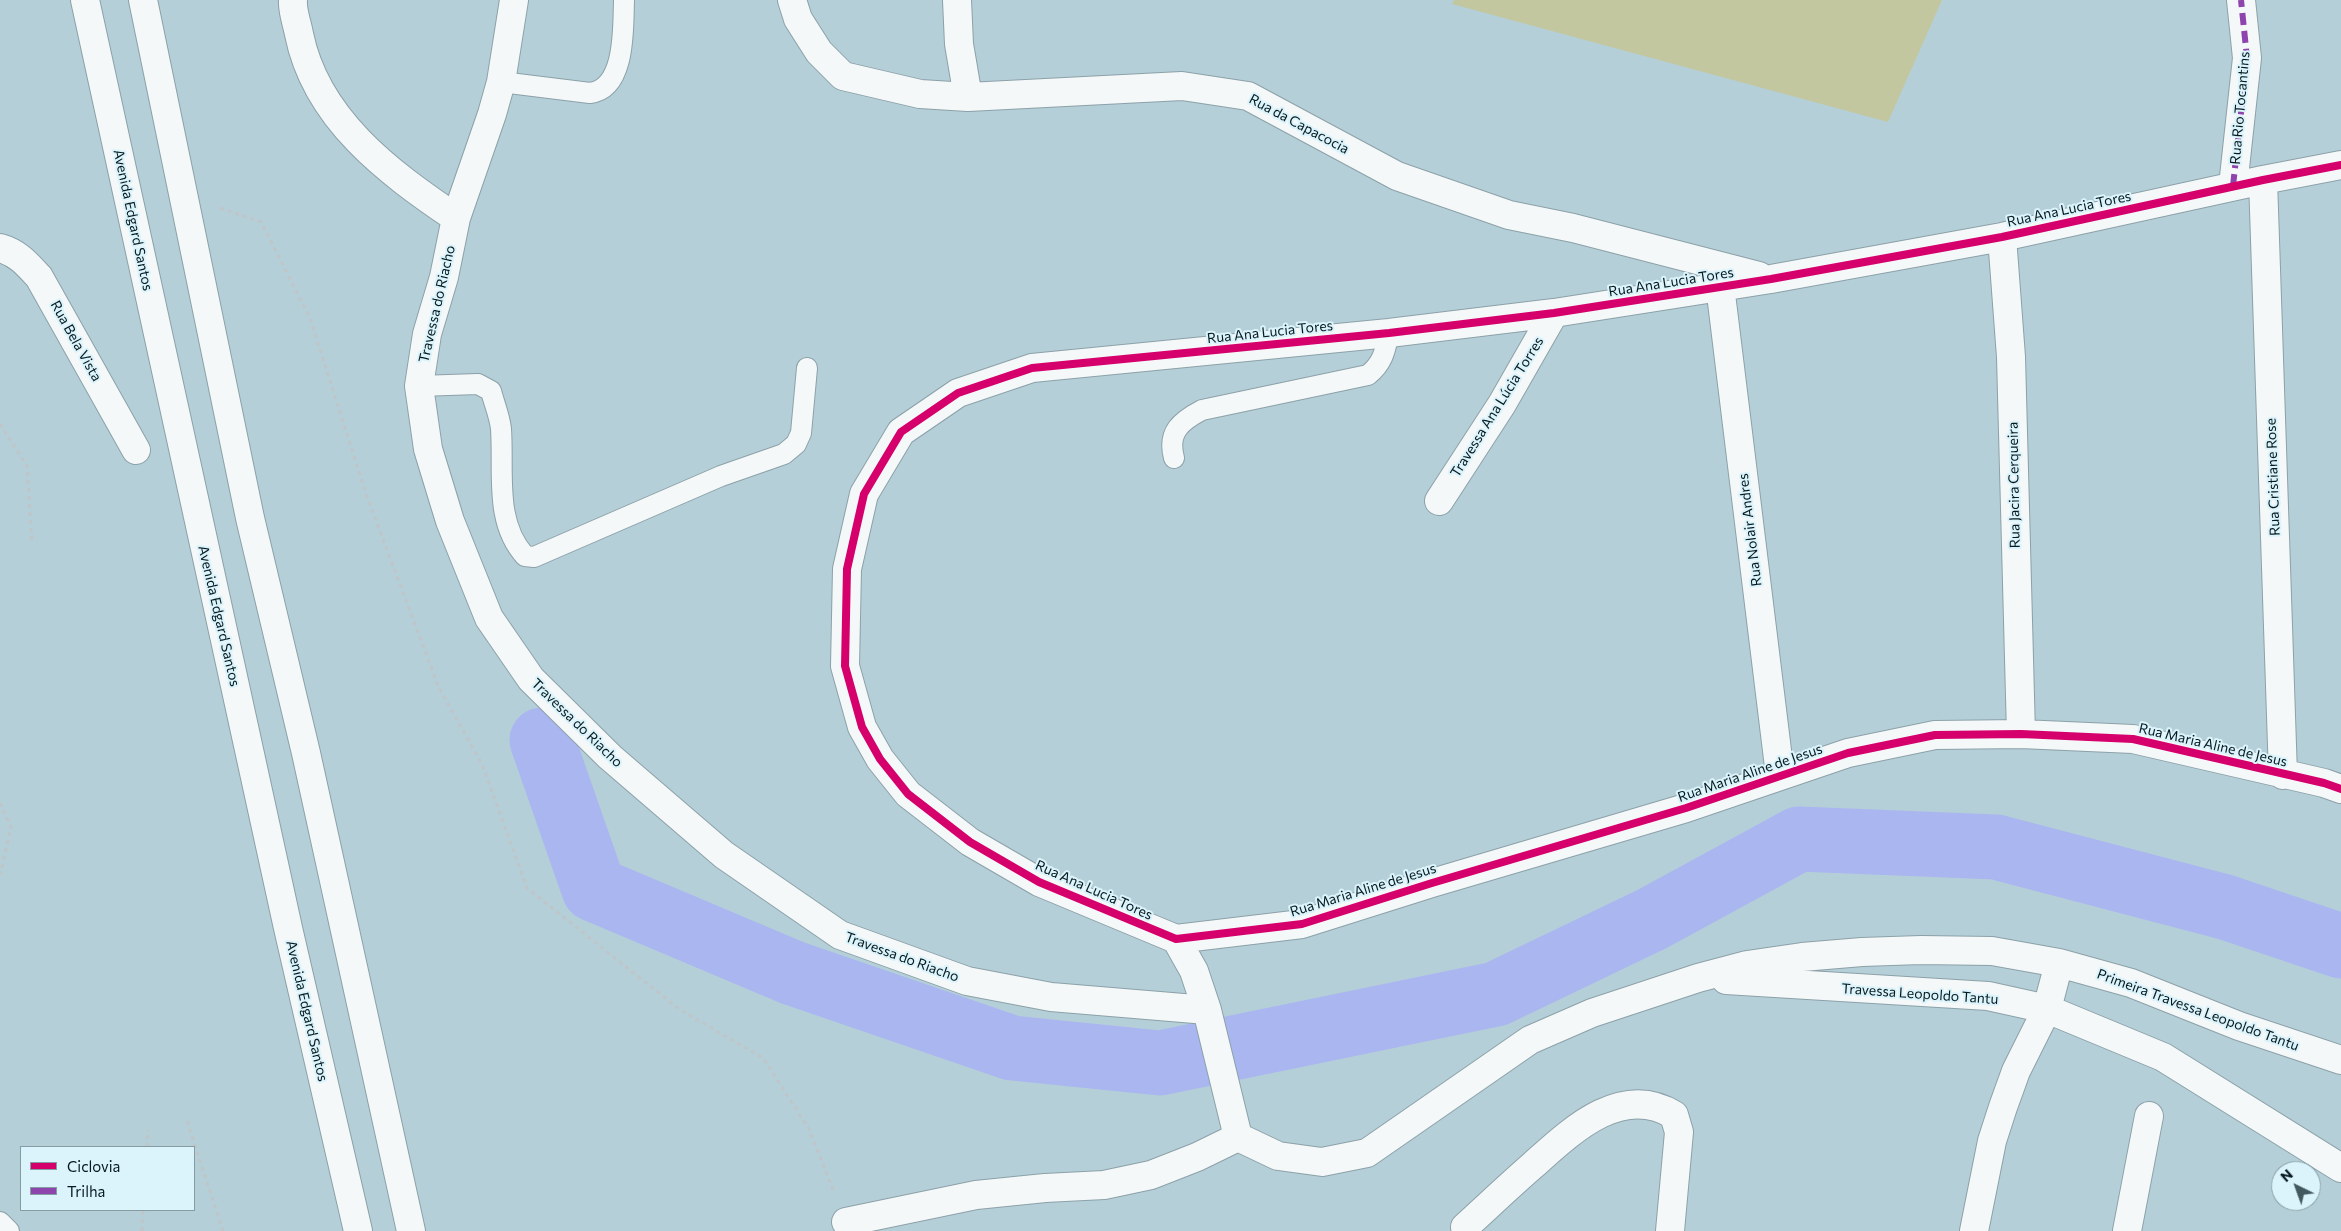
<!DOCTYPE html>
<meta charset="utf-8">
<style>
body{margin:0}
#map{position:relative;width:2341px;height:1231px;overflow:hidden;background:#b5cfd8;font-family:Commissioner,sans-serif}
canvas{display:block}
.legend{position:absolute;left:20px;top:1146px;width:175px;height:65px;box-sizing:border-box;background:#dbf3fb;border:1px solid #869ca3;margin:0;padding:6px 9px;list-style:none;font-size:15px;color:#06191f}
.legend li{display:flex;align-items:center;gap:10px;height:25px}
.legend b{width:25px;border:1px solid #869ca3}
.north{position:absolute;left:2271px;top:1161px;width:50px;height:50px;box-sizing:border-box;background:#dbf3fb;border:1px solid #869ca3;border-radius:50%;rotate:318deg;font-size:14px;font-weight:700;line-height:20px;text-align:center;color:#06191f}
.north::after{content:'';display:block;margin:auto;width:18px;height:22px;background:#435960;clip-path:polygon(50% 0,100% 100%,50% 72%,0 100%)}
</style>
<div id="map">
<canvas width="2341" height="1231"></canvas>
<ul class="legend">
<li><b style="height:6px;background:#d6006c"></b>Ciclovia</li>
<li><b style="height:6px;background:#8e44ad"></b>Trilha</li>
</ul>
<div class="north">N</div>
</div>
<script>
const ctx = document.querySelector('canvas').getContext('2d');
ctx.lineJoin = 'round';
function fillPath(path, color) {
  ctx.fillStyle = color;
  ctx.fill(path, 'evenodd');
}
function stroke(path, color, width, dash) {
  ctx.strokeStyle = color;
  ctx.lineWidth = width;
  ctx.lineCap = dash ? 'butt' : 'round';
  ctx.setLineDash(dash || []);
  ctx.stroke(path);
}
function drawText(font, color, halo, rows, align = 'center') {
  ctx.font = font + ' Commissioner,sans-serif';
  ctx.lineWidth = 4;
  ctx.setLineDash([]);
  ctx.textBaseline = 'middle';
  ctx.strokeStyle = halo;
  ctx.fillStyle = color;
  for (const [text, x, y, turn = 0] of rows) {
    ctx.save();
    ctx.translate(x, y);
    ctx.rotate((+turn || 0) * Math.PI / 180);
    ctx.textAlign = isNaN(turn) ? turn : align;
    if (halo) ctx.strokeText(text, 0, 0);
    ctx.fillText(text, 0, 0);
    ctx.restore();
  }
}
fillPath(new Path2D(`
 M1454,0H1942L1888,122L1452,4Z`), '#c2c7a0');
stroke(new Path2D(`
 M542,740L594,889L793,973L1012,1048L1160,1063L1496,994L1652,919L1799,839L1996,847L2225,907L2341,946`), '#aab6f0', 65);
const lane = new Path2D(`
 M501,82L590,93C626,89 623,27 624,0
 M419,386L478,384L491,391C494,403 500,417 501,429C504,472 494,522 525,556L534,557L721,476L784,454L796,444L801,433L807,368
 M1174,458C1167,432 1181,421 1202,410L1368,375C1383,363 1385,351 1389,333
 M0,1222L9,1231`);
const street = new Path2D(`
 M293,0C292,11 297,23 299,34C316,119 388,172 456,218L444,277L427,334L419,386L428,449L450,521L489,618L531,679L610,757L724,855L840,935L967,981L1051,997L1207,1010
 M792,0L798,19L819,52L843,76L920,94L968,97L1182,86L1248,96L1397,176L1509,215L1573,228L1759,276
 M957,0L959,44L968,97
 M2341,165L2263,180L2002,237L1771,279L1554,313L1389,333L1032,368L958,393L901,432L864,494L847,569L845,666L862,727L880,759L908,794L970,842L1039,882L1176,939L1302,924L1432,883L1686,808L1848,753L1935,735L2021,734L2133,739L2324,783L2341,789
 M2263,180L2283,775
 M2233,186L2247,58L2241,0
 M456,218L492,114L501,82L514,0
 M2002,237L2011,357L2021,734
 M0,248C18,253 27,264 39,277L136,450
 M1720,286L1780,775
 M1439,501L1502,404L1554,313
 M1176,939L1194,971L1207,1010L1238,1137L1278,1156L1322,1162L1367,1153L1530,1040L1592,1013L1698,978L1747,965L1802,957L1862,952L1921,950L1992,951L2059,963L2131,983L2239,1026L2341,1060
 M1726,980L1988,996L2047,1009L2163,1057L2341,1168
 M846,1222L976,1195L1045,1188L1104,1185L1151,1175L1197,1157L1238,1137
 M1465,1227C1487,1207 1509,1186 1532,1166C1570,1132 1621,1082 1674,1115L1679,1132L1670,1231
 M1974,1231L1992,1141L2003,1107L2016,1071L2047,1009L2059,963
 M2127,1231L2149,1116`);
const secondary = new Path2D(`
 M85,0L288,928L358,1231
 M143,0L250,518L306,753L411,1231`);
stroke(lane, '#8ca1a8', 22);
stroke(street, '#8ca1a8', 30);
stroke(secondary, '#8ca1a8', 30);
stroke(new Path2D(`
 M220,208L261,222L310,318L366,494L439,688L482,764L527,888L679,1009L763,1058L809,1129L834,1192
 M0,424L27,466L32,543
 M0,803L11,827L0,875
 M187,1121L223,1231
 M147,1147L148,1130
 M142,1231L143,1210`), '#bec6c9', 3, [4, 4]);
stroke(lane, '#f4f8f9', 20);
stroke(street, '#f4f8f9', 28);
stroke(secondary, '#f4f8f9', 28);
stroke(new Path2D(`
 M2233,186L2247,58L2241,0`), '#8e44ad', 6, [12, 6]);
stroke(new Path2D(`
 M2341,165L2263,180L2002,237L1771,279L1554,313L1389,333L1032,368L958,393L901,432L864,494L847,569L845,666L862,727L880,759L908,794L970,842L1039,882L1176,939L1302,924L1432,883L1686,808L1848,753L1935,735L2021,734L2133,739L2324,783L2341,789`), '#d6006c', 8);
drawText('14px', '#06191f', '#dbf3fb', [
 ["Rua Rio Tocantins",2240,108,-85],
 ["Rua da Capacocia",1299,124,28],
 ["Rua Ana Lucia Tores",2069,209,-12],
 ["Avenida Edgard Santos",133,220,78],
 ["Rua Ana Lucia Tores",1671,282,-9],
 ["Travessa do Riacho",437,304,-77],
 ["Rua Ana Lucia Tores",1270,332,-6],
 ["Rua Bela Vista",76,341,61],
 ["Travessa Ana Lúcia Torres",1497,407,-58],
 ["Rua Cristiane Rose",2273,477,-92],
 ["Rua Jacira Cerqueira",2014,485,-91],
 ["Rua Nolair Andres",1750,530,-97],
 ["Avenida Edgard Santos",219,616,77],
 ["Travessa do Riacho",577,723,44],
 ["Rua Maria Aline de Jesus",2213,745,13],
 ["Rua Maria Aline de Jesus",1750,773,-19],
 ["Rua Ana Lucia Tores",1094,890,24],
 ["Rua Maria Aline de Jesus",1363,890,-17],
 ["Travessa do Riacho",902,957,20],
 ["Travessa Leopoldo Tantu",1920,994,4],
 ["Primeira Travessa Leopoldo Tantu",2198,1010,20],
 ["Avenida Edgard Santos",307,1011,77]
]);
</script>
